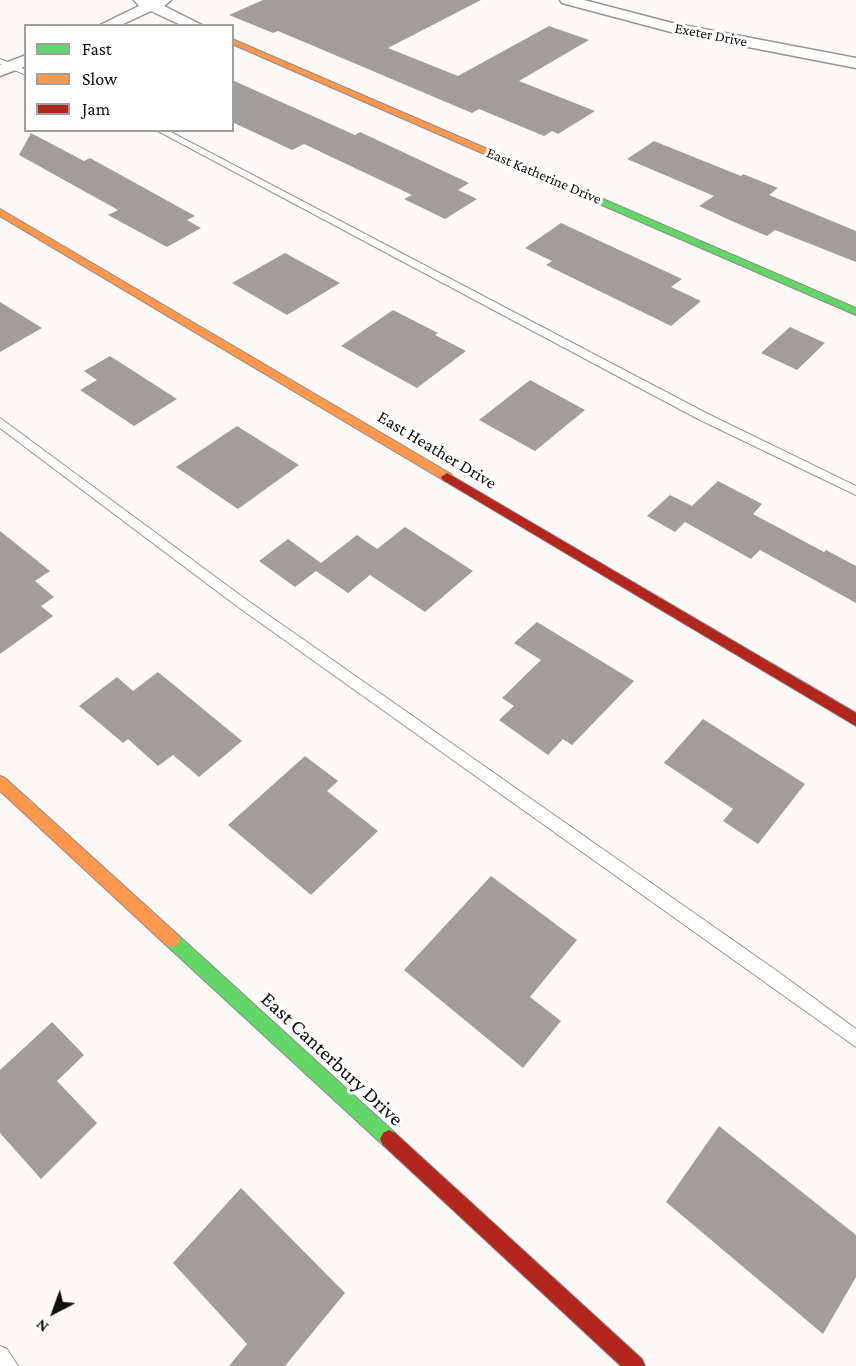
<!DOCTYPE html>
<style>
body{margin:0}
#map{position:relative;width:856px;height:1366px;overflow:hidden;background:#fcf9f6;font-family:"Crimson Pro",serif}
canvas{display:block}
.legend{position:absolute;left:24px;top:24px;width:210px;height:108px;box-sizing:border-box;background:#fff;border:2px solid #9f9f9f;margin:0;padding:8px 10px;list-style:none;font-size:18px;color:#101010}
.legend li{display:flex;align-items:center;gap:12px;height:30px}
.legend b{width:30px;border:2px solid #9f9f9f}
.north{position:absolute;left:24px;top:1282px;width:60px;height:60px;-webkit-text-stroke:4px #fff;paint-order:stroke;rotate:221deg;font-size:16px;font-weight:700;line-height:24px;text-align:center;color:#101010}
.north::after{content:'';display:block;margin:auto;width:21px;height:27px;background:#101010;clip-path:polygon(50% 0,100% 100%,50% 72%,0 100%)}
</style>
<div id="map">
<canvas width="856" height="1366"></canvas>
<ul class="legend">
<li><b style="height:8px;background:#63d668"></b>Fast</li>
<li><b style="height:8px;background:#ff974d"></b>Slow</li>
<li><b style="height:8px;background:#b3261e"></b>Jam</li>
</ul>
<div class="north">N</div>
</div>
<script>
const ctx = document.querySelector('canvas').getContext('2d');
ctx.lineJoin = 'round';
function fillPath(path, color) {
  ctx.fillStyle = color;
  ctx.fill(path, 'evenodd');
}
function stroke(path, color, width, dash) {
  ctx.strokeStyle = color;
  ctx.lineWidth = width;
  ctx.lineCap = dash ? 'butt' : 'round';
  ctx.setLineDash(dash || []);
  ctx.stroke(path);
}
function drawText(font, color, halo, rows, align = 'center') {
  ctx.font = font + ' "Crimson Pro",serif';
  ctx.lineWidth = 6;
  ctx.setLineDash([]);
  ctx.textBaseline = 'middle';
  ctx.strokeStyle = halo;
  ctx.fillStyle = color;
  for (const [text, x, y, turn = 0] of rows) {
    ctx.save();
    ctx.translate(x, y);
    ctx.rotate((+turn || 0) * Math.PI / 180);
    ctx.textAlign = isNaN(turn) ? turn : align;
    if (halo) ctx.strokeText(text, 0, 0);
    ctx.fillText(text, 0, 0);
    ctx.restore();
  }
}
fillPath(new Path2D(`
 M263,0H481L388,48L458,76L549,26L589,40L519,81L595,111L558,134L552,131L544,136L479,109L472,113L278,31L273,33L229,15Z
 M232,80L355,135L360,132L469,183L458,190L477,199L445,219L404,199L412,195L304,144L292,150L232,122Z
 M31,133L84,161L90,158L195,216L187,220L201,228L167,247L108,215L118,210L19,155Z
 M654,141L741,176L743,174L778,188L769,195L856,231V262L775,230L767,236L734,222L699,206L714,196L627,159Z
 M561,223L682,279L671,287L701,301L671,326L546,265L552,261L525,248Z
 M285,253L340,283L287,315L232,283Z
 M0,302L42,328L0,352Z
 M393,310L438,333L435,335L466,351L417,388L341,346Z
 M790,327L825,343L797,370L761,353Z
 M110,356L177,399L134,426L80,390L97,380L84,371Z
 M530,380L585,410L535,451L479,420Z
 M237,426L299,465L238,509L176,467Z
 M718,481L762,504L753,514L824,552L826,550L856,566V603L760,550L751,559L685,522L675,532L647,516L670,495L692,506Z
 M405,527L473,571L425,612L370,575L348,593L316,571L295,587L259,561L288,539L321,563L357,535L377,549Z
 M0,531L50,571L35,581L54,597L41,606L53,616L0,654Z
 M537,622L634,681L572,745L563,739L548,755L499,720L514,706L502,698L541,660L514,643Z
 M158,672L242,741L199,777L173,755L158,766L128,739L123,743L79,706L117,677L133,691Z
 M703,719L805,784L758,844L723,821L733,809L664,763Z
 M305,756L338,781L327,791L378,831L311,895L228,825Z
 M491,876L577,940L530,997L561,1021L523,1068L404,970Z
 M52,1022L84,1055L57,1081L97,1123L41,1179L0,1133V1070Z
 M719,1126L856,1235V1277L823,1334L666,1202Z
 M241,1188L345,1293L285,1366H229L247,1344L173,1263Z`), '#a09d9b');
const lane = new Path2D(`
 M0,59L26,70V75L0,64Z
 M156,130H167L706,413L856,486V495L698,419Z
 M0,418L244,598L777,971L856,1029V1047L234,604L0,428Z
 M0,1346L7,1349L18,1366H0Z`);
const street = new Path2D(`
 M134,0H171L164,6L204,26H183L151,11L119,26H98L139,6Z
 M560,0H584L672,23L856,58V68L671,32L562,3Z
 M26,55V66L0,76V65Z`);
const fast = new Path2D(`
 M524,165L856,308V315L521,170V166Z
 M172,933L178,935L395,1133L398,1139L395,1145L389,1148L383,1145L166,945L164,940L166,935Z`);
const slow = new Path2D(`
 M232,39L527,166L528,168L521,170L232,44Z
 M0,209L451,474L453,477L447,481L443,480L0,216Z
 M0,776L5,778L178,935L180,940L178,945L172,947L166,945L0,791Z`);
const jam = new Path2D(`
 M447,473L856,713V726L443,480L441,477Z
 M389,1130L395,1133L642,1359L645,1366H621L383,1145L380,1139L383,1133Z`);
stroke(lane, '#969594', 2);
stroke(street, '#969594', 3);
stroke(fast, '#8d8c8a', 2);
stroke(slow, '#8d8c8a', 2);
stroke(jam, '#8d8c8a', 2);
fillPath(lane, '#fffefe');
fillPath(street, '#fffefe');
fillPath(fast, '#63d668');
fillPath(slow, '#ff974d');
fillPath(jam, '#b3261e');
drawText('15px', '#101010', '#fff', [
 ["Exeter Drive",711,35,11],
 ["East Katherine Drive",544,176,23]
]);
drawText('18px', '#101010', '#fff', [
 ["East Heather Drive",437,450,31]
]);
drawText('21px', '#101010', '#fff', [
 ["East Canterbury Drive",332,1059,43]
]);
</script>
